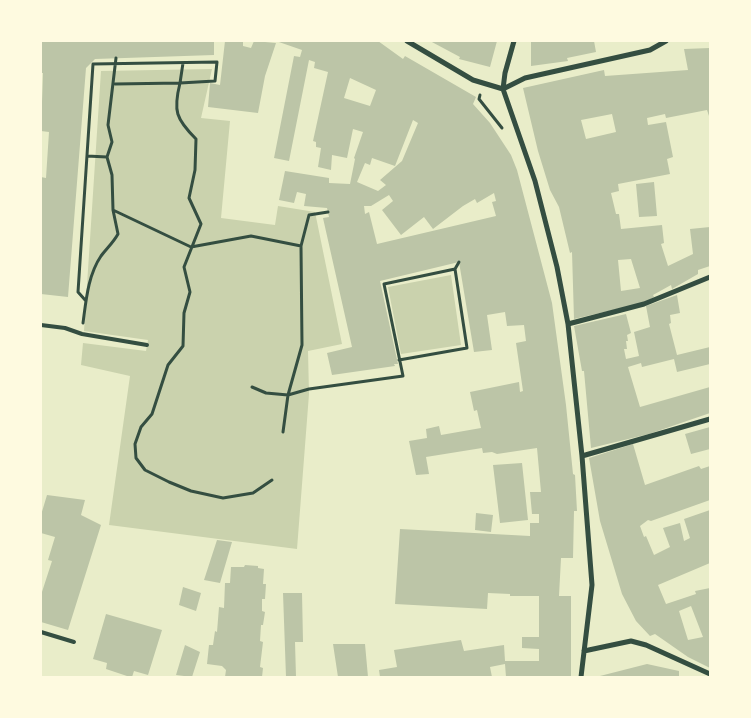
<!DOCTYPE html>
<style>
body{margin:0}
#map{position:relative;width:751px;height:718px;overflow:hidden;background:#e9edc9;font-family:"PT Sans Narrow",sans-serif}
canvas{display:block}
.frame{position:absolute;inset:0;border:42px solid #fefae0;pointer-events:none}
</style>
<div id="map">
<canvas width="751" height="718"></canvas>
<div class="frame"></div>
</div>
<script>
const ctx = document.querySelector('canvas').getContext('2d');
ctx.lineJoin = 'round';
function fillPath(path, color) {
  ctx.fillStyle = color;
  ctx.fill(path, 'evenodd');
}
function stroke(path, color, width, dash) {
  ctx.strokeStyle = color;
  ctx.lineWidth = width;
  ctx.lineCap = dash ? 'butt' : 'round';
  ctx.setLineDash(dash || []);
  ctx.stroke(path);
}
fillPath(new Path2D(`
 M212,69L201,118L230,121L221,218L275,225L278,206L315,212L342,344L308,351L309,394L297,549L109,525L130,376L81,365L83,343L146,351L148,340L84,331L101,71Z
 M451,275L461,345L401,354L388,287Z`), '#cad2ad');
fillPath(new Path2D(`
 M41,41H214V55L95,59L86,68L68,297L41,294V177L46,178L49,132L41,131L43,73H41Z
 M225,41H243V46L251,48L254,41L276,43L265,76L258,113L208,107L210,83L220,85Z
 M276,41H378L403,59L405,56L476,97L473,104L490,123L511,155L517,170L552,303L566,405L573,474L575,475L577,511H574L573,558H561L559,596H571V677H506L505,664L490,667L492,677H380L379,670L397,667L394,650L461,640L464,651L504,645L505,661H539V649L522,648V637H539V596H510V594L488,593L487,609L395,604L400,529L530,536V523H539V514H532L530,492H541L537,448L497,454L492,452L483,453L482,448L426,457L429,474L416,475L409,441L427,438L426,429L439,426L441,435L481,428L477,410L474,411L470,392L519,382L520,392L523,391L516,343L526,341L524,325L507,326L505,312L487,315L492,350L474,352L459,262L380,281L398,364H394L395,366L332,375L327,353L352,347L323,218L329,217L327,208L304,206L306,194L297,192L294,203L279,200L285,171L329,178V183L350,184L355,159L354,158L363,132L353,129L347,158L332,155L331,170L318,167L321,148L316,147V142L313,141L328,72L314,68L315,62L309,60L289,161L274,158L294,56L300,57L302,50ZM350,78L376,90L370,106L344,98ZM413,120L418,123L402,161L380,180L386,185L378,191L357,182L365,163L370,165L372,158L395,166ZM494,193L496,201L492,202L496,216L377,244L369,212L365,214L364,206H371L389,195L393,201L382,210L401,235L424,217L433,229L463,206L475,199L477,203Z
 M430,41H497L490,67L459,59L460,57Z
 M531,41H594L596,52L567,58L568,61L531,66Z
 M710,48V119L707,110L666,118L665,114L647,118L648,125L666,122L673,157L667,159L670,174L618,184L619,191L611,193L616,214H619L621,229L662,225L664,243L661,244L668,266L693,254L690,229L710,227V266L698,270V274L672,289L671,285L653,295L654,297L643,303L574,319L572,252L570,253L559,207L550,190L538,151L523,88L604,70L605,76L688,70L684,49ZM612,114L616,132L586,139L581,120ZM631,259L640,288L621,291L618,260Z
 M654,182L657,216L639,217L636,184Z
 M677,295L680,313L670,315L671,323L669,324L677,355L710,347V364L677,372L674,359L642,367L641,363L628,367L640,407L710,387V413L649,434L591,448L584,371H582L574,326L626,314L631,333L627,335L628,341H626L627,349H624L626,359L639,356L634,332L650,327L646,306Z
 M710,427V449L691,454L685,434Z
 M633,444L645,485L699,466L701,469L710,466V500L651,521L648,520L640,526L644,537L646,536L654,555L670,547L663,528L680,523L684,541L690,538L684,519L710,510V563L658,585L666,604L696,594L695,591L710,588V668L688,657L655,634L650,636L636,621L622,594L600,521L589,458ZM691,606L703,637L688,640L679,611Z
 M522,463L528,520L500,523L493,465Z
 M47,495L85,500L81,515L101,525L68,630L41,622V595L52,561L48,560L55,537L41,533V515Z
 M476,513L493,515L491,532L475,530Z
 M217,540L232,542L220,583L204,580Z
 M245,565L258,566V568L264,569L263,584H266L265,599H262V611L265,612L263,625H261L260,641L263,642L260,667L263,668L262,677H225L226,670L222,666L207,664L209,645H213L215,631L217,632L219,607L224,608L225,583H230L231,567H244Z
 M183,587L201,593L196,611L179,605Z
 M283,593H302L303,642H295L296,677H286Z
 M106,614L162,630L148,675L134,671L132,677H130L106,669L107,663L93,659Z
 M333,644H365L368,677H338Z
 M185,645L200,652L192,677L176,675Z
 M647,664L679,671V677H596Z`), '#bcc5a7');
stroke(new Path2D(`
 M115,84L180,83C173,111 176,119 196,139L195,170L189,198L201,224L184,267L190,292L184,313L183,346L168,365L152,414L141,427L135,444L136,458L145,470L169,482L191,491L223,498L253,493L272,480
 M480,95L479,99L502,128
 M87,156L107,157
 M113,210L191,247L251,236L301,246L302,345L288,395L283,432
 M301,246L309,215L328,212
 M455,269L459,262
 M86,301L78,292L93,64L217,62L215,81L180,83L183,63
 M83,323C86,301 88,275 101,256C107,248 113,243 118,234L113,210L112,175L107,157L112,142L108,125L116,58
 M252,387L266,393L288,395L309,389L403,376L384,284L455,269L467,348L399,360`), '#344e41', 3);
stroke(new Path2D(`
 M41,325L65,328L82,334L147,345
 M41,632L74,642`), '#344e41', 4);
stroke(new Path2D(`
 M407,41L473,80L503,89
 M514,41L505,73L503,89L535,181L557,267L568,324L582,456L592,585L581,677
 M503,89L525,78L650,50L666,41
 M568,324L644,304L710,277
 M582,456L710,419
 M584,651L631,641L646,645L710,674`), '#344e41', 5);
</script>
